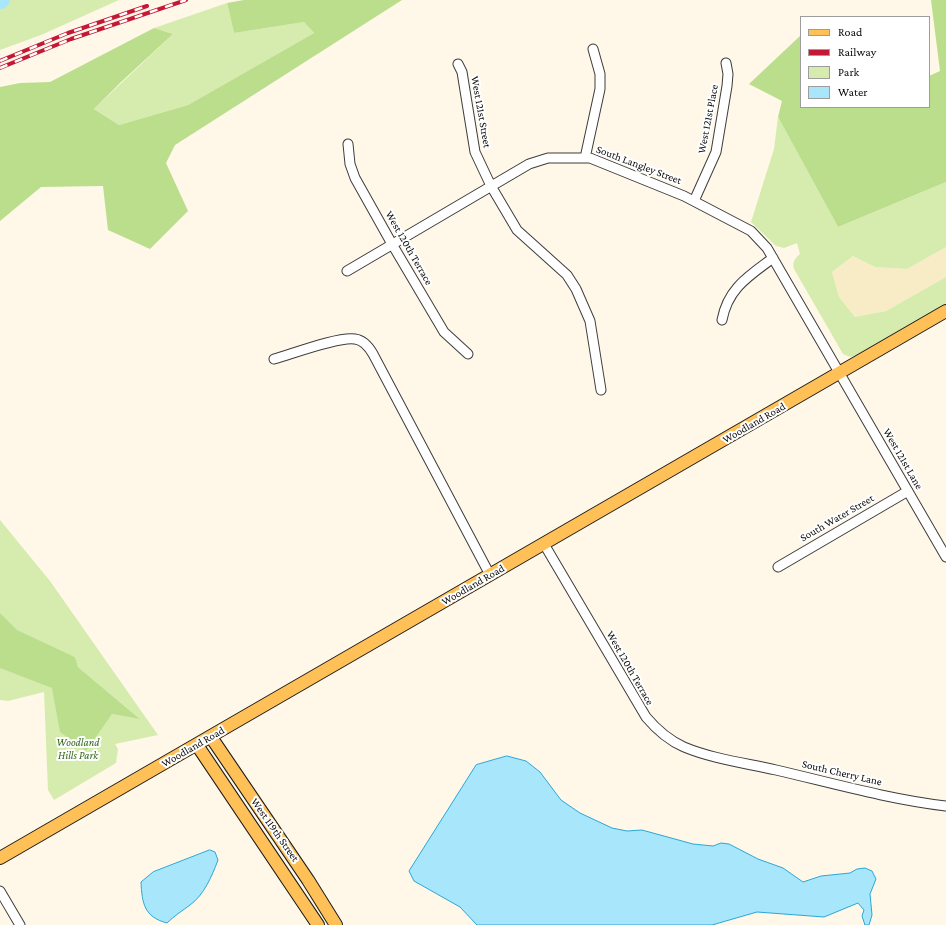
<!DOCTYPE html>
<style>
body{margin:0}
#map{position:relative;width:946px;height:925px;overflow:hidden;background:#fff7e7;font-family:"Crimson Pro",serif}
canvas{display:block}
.legend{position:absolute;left:800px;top:16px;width:130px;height:92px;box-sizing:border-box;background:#fff;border:1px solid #9d9d9d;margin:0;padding:5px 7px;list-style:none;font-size:12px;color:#0a0a0a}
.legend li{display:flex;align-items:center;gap:8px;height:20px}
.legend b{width:20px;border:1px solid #9d9d9d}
</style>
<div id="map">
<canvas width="946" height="925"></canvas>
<ul class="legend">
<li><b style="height:5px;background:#ffc157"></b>Road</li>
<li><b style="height:5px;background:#c31936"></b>Railway</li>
<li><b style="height:11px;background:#d6ecae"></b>Park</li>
<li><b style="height:11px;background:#a7e6fb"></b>Water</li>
</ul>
</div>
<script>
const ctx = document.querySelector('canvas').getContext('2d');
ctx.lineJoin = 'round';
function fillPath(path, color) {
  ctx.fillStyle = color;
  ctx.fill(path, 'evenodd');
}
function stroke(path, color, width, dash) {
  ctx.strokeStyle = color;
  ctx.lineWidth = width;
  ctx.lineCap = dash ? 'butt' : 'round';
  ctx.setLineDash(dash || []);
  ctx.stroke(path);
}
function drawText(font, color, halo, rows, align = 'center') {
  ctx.font = font + ' "Crimson Pro",serif';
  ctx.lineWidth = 4;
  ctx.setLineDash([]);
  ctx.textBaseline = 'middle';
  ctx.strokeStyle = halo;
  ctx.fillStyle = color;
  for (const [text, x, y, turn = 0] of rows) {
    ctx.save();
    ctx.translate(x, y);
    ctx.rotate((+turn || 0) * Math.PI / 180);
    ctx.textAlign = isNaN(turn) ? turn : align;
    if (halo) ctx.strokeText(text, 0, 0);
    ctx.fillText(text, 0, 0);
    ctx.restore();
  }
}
fillPath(new Path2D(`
 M946,247V277L886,311L855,317L839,297L832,272L853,256L875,267L907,269Z`), '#f7ecc5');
fillPath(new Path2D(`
 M0,0H119L41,35L0,50Z
 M227,3L234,33L304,22L314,33L188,105L119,125L94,109L173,34L154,28Z
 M778,117L838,227L946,182V247L907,269L875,267L853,256L832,272L839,297L855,317L886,311L946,277V304L857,355L850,357L843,354L794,269C792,262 795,258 800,254L797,243L784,248L776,246L751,222L774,149Z
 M0,520L50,581L158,735L115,744L118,749L116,763L54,800L48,790L44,692L8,701L0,700ZM18,631L75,657L78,667L139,718L112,714L101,728Z`), '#d6ecae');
fillPath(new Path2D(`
 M244,0H402L175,145L166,163L188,211L150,249L108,230L103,186L41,187L0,221V87L20,83L50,82L154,28L173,34L121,82L94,109L119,125L188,105L314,33L304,22L234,33L227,3Z
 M931,0H946V182L838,227L778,117L782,101L749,84L801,35V107H929V76L940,71Z
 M0,613L17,630L75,657L78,667L140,719L112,714L86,751L60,732L52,688L0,668Z`), '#bbde8d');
const water = new Path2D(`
 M507,756L526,761L540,772L561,800L580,813L612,828L627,831L642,830L693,844L713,846L721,843L729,844L758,859L783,868L803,882L821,876L850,873L857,869L865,868L872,871L876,879L870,894L872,915L869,925H865L862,916L864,910L858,903L824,917L757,912L712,925H477L460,907L414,881L409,871L476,765Z
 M210,850L215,852L218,860C212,876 204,895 190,905C182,911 174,916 167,923C144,917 142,903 141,882L153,872Z`);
fillPath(water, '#a7e6fb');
stroke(water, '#29a7d7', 1);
stroke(new Path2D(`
 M0,1L2,0`), '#a7e6fb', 16);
const minor = new Path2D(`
 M458,64L462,72L475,152L491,186L517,230L567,275L576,289L590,321L601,390
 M348,144L350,164L355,178L392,244L444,332L468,354
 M585,158L600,89V74L593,49
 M694,201L716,152L727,86L728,74L726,63
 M347,271L529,164L548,158H590L684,196L751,231L767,248L946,557
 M722,320C728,288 749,276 773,258
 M274,359C292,354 339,336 355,339C363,340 369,347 373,354L490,575
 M544,544L646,717C657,730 668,740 684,747C713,759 745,763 776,770C832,783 888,799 946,806
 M778,567L908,491
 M0,891L20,925`);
const major = new Path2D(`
 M211,737L308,880L336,925
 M197,745L318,925
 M0,858L946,311`);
stroke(minor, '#3d3d3d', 11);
stroke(major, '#1b1b1b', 14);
stroke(minor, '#fff', 9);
stroke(major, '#ffc157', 12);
const rail = new Path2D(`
 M0,61L68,33L147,6
 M0,68L71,39L186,0`);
stroke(rail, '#c31936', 4);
stroke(rail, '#fff', 2.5, [8]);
drawText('11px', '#0a0a0a', '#fff', [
 ["West 121st Street",481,112,80],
 ["West 121st Place",708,119,-79],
 ["South Langley Street",639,165,21],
 ["West 120th Terrace",409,248,60],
 ["Woodland Road",754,423,-30],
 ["West 121st Lane",903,459,60],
 ["South Water Street",837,518,-30],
 ["Woodland Road",473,585,-30],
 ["West 120th Terrace",630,668,60],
 ["Woodland Road",193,747,-30],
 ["South Cherry Lane",842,773,13],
 ["West 119th Street",275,830,55]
]);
drawText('italic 11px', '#316517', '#fff', [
 ["Woodland",78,743],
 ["Hills Park",78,756]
]);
</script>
